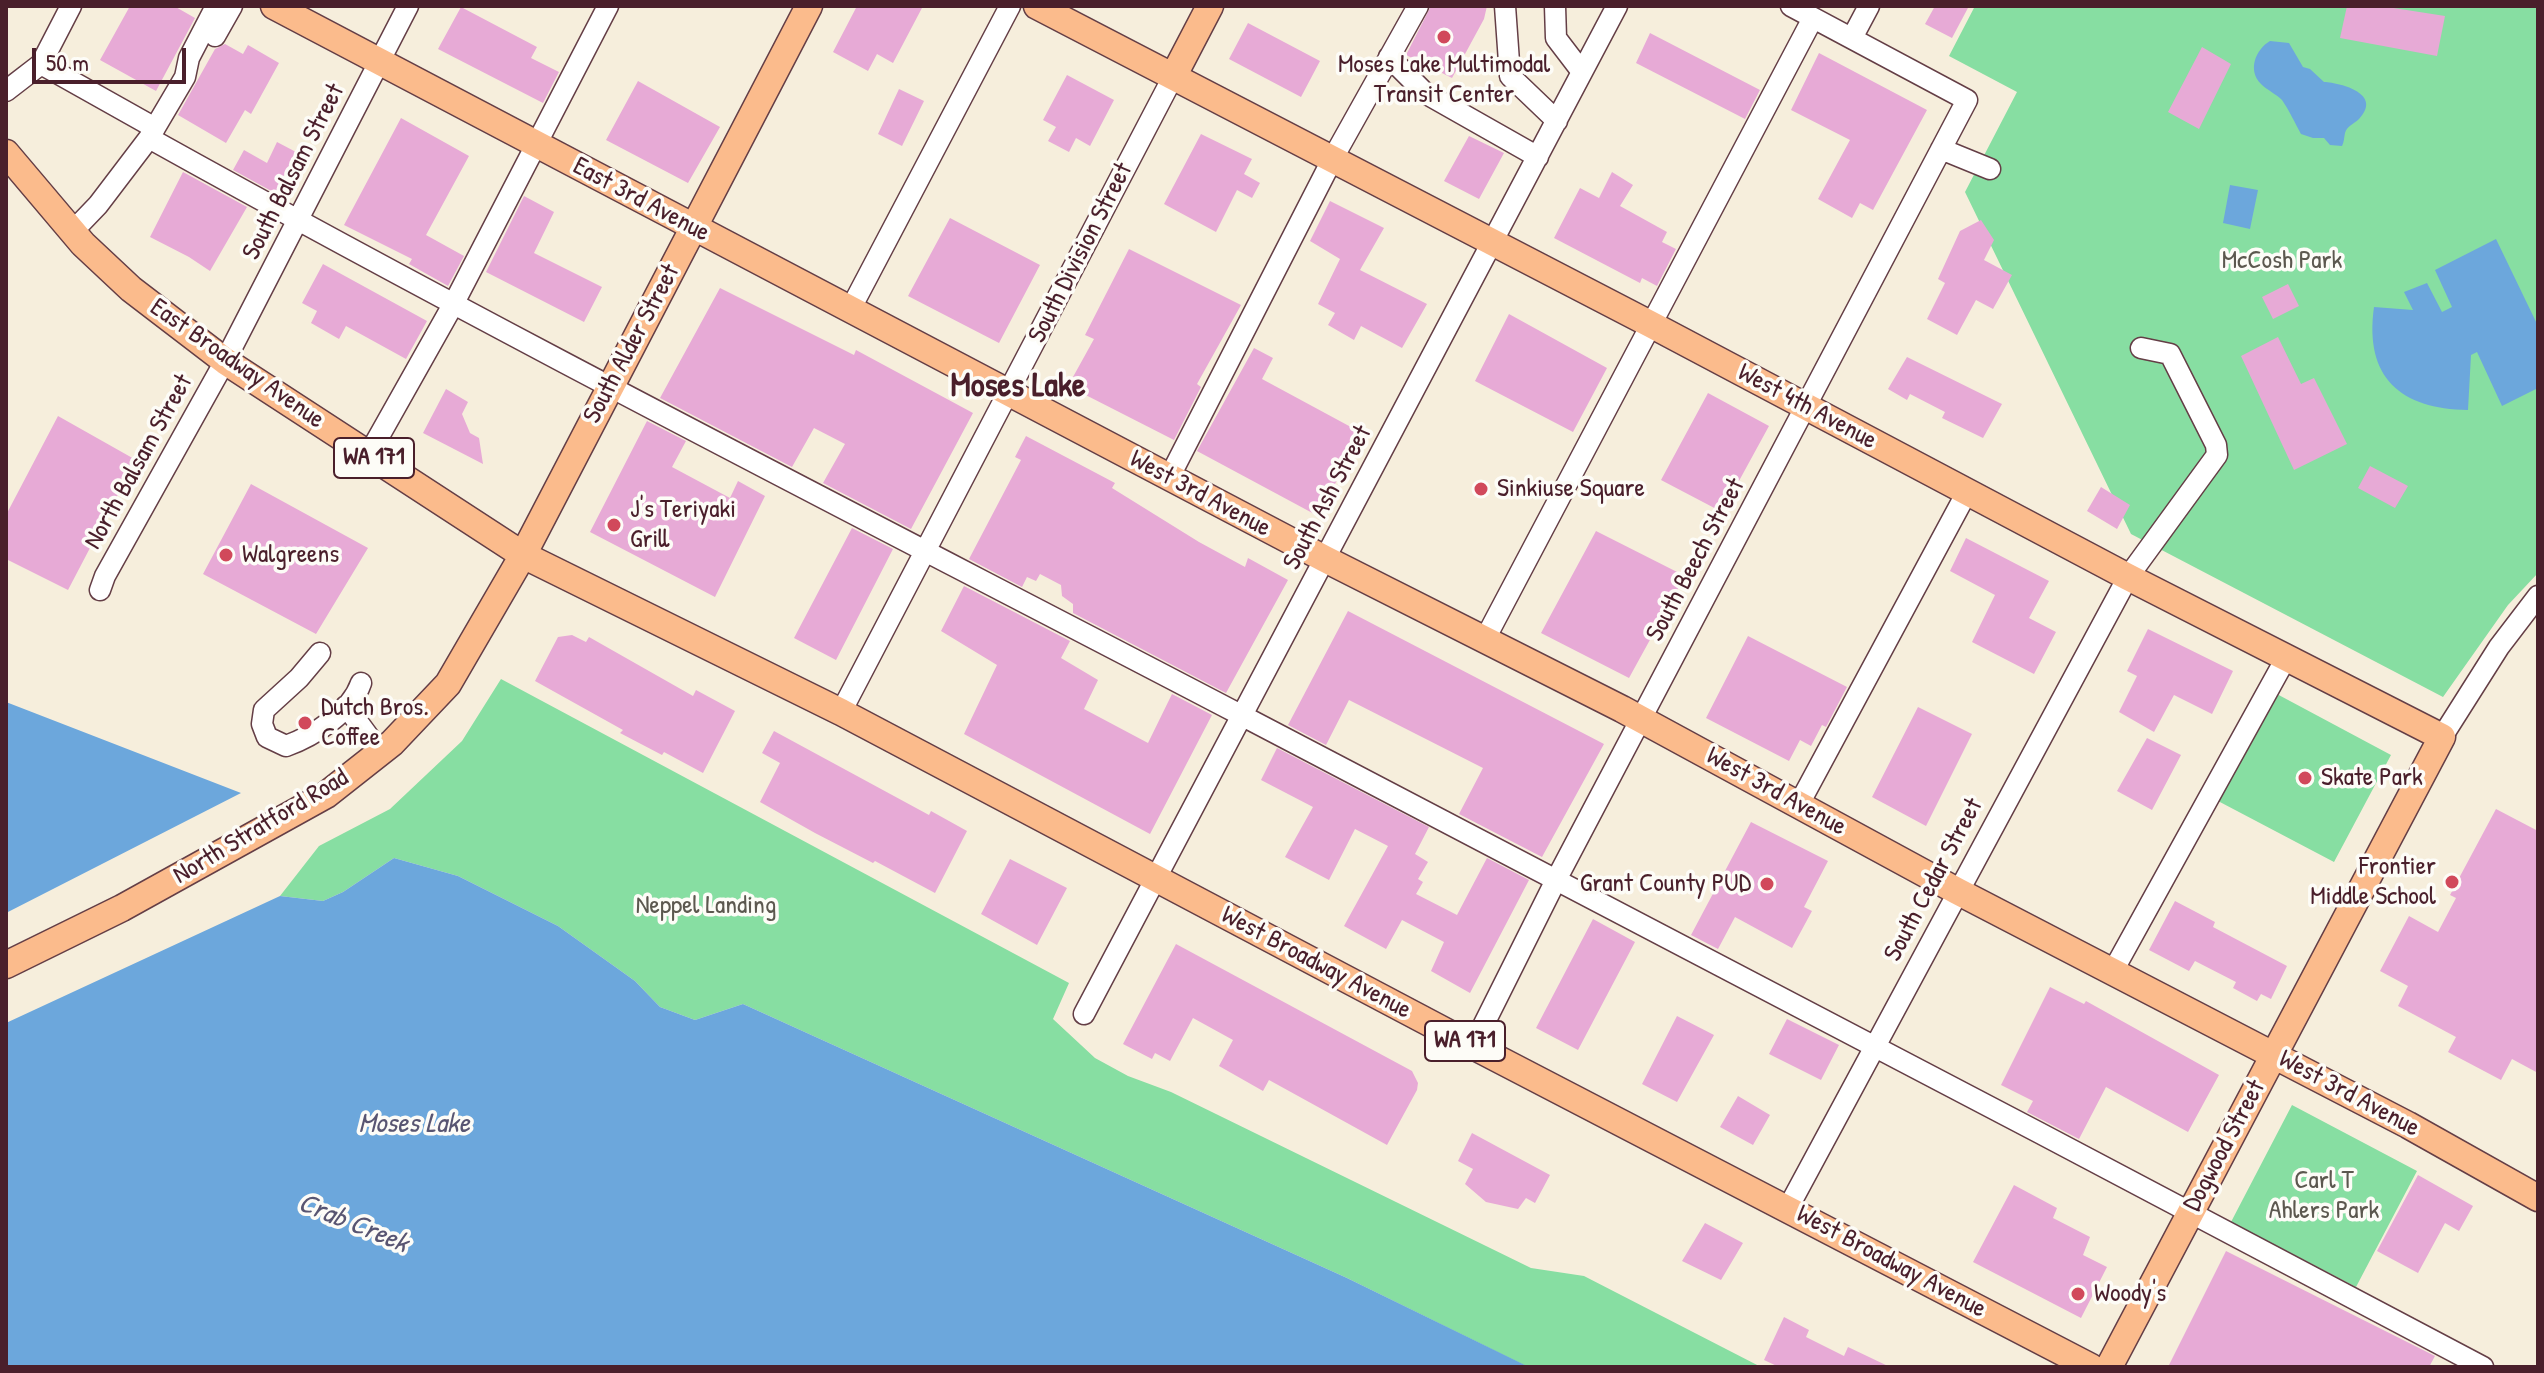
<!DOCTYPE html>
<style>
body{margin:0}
#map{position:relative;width:2544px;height:1373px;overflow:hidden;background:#f6eedc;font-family:"Patrick Hand",sans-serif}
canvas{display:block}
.frame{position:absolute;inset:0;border:8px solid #4a1f2b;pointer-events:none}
.scale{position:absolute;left:32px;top:48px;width:154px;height:36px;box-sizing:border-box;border:4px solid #4a1f2b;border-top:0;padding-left:10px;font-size:24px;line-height:28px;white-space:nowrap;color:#4a1f2b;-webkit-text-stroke:6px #fdfcf7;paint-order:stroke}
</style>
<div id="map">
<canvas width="2544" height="1373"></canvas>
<div class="frame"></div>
<div class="scale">50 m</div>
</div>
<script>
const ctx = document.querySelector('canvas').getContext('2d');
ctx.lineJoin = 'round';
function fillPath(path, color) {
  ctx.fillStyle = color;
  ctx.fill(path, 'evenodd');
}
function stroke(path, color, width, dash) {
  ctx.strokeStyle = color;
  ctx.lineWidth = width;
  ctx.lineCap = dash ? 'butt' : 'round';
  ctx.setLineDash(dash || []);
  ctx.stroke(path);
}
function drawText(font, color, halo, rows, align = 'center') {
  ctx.font = font + ' "Patrick Hand",sans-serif';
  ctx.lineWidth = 7;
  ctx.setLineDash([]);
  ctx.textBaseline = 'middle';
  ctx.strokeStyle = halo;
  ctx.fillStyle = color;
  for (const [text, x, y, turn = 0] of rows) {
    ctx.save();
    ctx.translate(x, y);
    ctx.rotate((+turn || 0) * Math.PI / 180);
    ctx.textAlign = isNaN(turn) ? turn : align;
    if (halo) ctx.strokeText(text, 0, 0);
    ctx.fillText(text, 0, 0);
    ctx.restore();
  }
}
fillPath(new Path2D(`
 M1975,6H2538V573L2508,605L2443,697L2131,534L1965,192L2017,92L1949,56Z
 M501,679L1069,983L1053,1019L1095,1058L1128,1076L1171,1092L1531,1268L1584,1276L1761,1367H1528L1347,1278L743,1004L695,1020L660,1007L635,981L558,926L458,876L394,858L343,892L323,901L280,896L319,846L390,809L462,741Z
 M2275,693L2391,755L2334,862L2218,801Z
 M2292,1105L2417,1171L2356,1287L2231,1222Z`), '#87dea2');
fillPath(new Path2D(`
 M2270,41L2289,43L2303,67L2310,69L2324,82C2342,83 2383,94 2359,119C2354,124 2347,126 2345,133C2344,138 2344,142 2342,146L2330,145L2324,138H2313L2301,134C2295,123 2289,110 2282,100C2276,94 2267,90 2261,84C2247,70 2256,49 2270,41Z
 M2230,185L2258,190L2250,229L2223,223Z
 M2496,239L2538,326V388L2502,406L2477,352L2471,355L2468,410C2401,409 2364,378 2374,307L2413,310L2404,292L2427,283L2442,312L2452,307L2435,270Z
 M6,702L241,793L6,913Z
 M394,858L458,876L558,926L635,981L660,1007L695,1020L743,1004L1347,1278L1529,1367H6V1023L280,896L323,901L343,892Z`), '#6ca7dc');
fillPath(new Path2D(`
 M130,6H174L195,18L156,91L100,60Z
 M857,6H923L893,63L877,54L868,71L833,52Z
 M1431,6H1487L1484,19L1452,78L1406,55Z
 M1935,6H1969L1952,38L1925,24Z
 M2347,6H2381L2445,16L2437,56L2340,38Z
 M461,7L537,47L531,58L559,72L543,103L438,49Z
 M1248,23L1320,61L1301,97L1229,59Z
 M1650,33L1760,90L1745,119L1636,63Z
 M225,44L243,54L248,45L279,63L251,114L245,110L226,143L178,115L215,49Z
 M2202,47L2231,64L2199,129L2168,112Z
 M1819,53L1927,110L1873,210L1860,203L1852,218L1818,199L1850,140L1791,110Z
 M1067,75L1114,100L1090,146L1076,138L1069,152L1048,141L1056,127L1043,120Z
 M638,81L720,127L688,183L606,140Z
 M899,89L924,101L902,146L878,134Z
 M401,118L469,156L426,235L464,256L448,286L409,264L412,259L344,225Z
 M1201,134L1252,159L1244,174L1260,183L1252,198L1237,190L1216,232L1164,204Z
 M1469,136L1504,153L1479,199L1444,181Z
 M277,142L296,152L275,193L233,170L244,150L267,163Z
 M183,172L247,207L210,271L189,257L150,237Z
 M1612,172L1633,185L1620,206L1667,232L1662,242L1676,249L1657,286L1642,278L1640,283L1554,238L1580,188L1599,198Z
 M524,196L554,212L534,253L602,287L584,322L486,272Z
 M1330,201L1384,228L1360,270L1427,304L1402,348L1361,326L1354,340L1328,325L1335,313L1318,304L1340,259L1310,241Z
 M950,218L1040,265L999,343L908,296Z
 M1981,220L1994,240L1984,260L2012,275L1993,309L1976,300L1957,335L1927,319L1945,283L1938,279L1960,231Z
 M1129,249L1241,305L1197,384L1201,387L1174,440L1068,386L1094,339L1085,335Z
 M323,264L427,321L406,359L346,326L339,339L311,323L317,311L302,303Z
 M2288,284L2299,306L2273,319L2262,297Z
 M720,288L854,355L856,350L973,413L911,529L823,483L845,444L814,428L792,467L660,398Z
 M1509,314L1607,368L1573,432L1475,381Z
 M2278,337L2301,384L2314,378L2347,444L2294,470L2241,356Z
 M1254,348L1273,358L1262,379L1362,433L1318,516L1197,451Z
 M1907,357L2002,404L1983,438L1942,418L1945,412L1910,394L1907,400L1888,389Z
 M446,389L468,402L462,414L470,433L479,438L483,464L423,433Z
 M1708,393L1769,426L1722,512L1661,480Z
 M58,416L136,460L68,590L6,559V515Z
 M647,421L686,441L672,467L730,498L738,481L765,496L715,597L590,532Z
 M1026,436L1115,483L1112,488L1199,542L1245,567L1248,558L1288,580L1226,693L1073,613V604L1062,596L1061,585L1040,574L1036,581L1027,577L1022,587L969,559L1021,460L1015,457Z
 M2370,466L2408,486L2395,508L2358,488Z
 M251,484L368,548L316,634L203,574Z
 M2101,487L2130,505L2117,529L2087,511Z
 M852,528L893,549L836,660L794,638Z
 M1596,531L1685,576L1629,678L1541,633Z
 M1966,538L2049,581L2029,618L2056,632L2034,674L1972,642L1995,595L1950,571Z
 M964,586L1070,641L1061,658L1098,680L1084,709L1148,743L1172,694L1212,715L1150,834L964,734L997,665L941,631Z
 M1348,611L1604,744L1542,857L1459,814L1483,768L1349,700L1326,745L1288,725Z
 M2148,629L2233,671L2212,714L2174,695L2154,732L2119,712L2137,676L2127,671Z
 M572,635L586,642L589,637L693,696L696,690L735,711L703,773L664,752L662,755L620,733L623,730L535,681L558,637Z
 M1748,636L1847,687L1826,727L1822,725L1811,746L1800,740L1789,761L1706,718Z
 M1918,707L1972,734L1926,826L1872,797Z
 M774,731L929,815L931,811L967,831L935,893L875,861L873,863L815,833L760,802L780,763L762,753Z
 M2147,738L2181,755L2152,810L2117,791Z
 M1277,748L1429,827L1415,854L1428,862L1418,879L1423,882L1416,894L1457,915L1487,858L1529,880L1470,993L1431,971L1444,942L1402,920L1386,949L1344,926L1388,846L1355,829L1329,880L1285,857L1313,807L1261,780Z
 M2496,809L2538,831V1073L2512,1059L2501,1080L2448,1052L2456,1037L2398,1006L2408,986L2380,971L2409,916L2438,932L2456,898L2450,895Z
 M1751,822L1828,861L1804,907L1812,911L1792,948L1735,917L1718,949L1691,935Z
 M1010,859L1067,888L1037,945L981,914Z
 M2175,901L2215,922L2213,927L2287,966L2271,999L2261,994L2257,1001L2233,988L2236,982L2195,961L2189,971L2149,950Z
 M1593,919L1635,942L1578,1050L1536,1028Z
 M1176,944L1412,1071L1418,1083L1417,1090L1387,1145L1269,1080L1263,1091L1219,1066L1233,1040L1193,1018L1170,1061L1155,1053L1152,1059L1123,1044Z
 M2050,987L2084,1004L2086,1001L2219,1075L2188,1132L2106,1087L2079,1139L2027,1112L2033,1101L2001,1085Z
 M1677,1016L1714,1035L1677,1102L1642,1084Z
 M1787,1019L1839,1045L1821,1080L1769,1054Z
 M1738,1096L1770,1115L1753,1145L1720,1127Z
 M1472,1133L1550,1175L1535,1203L1526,1198L1518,1209L1486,1202L1465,1184L1473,1169L1458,1161Z
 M2418,1175L2473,1206L2459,1231L2445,1223L2418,1273L2377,1251Z
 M2014,1185L2057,1208L2053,1218L2090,1237L2083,1255L2107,1267L2081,1318L1973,1262Z
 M1705,1223L1743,1243L1721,1280L1682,1261Z
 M2226,1251L2435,1356L2429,1367H2168Z
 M1784,1317L1809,1330L1806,1337L1844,1356L1848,1347L1890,1367H1779L1764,1360Z`), '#e7aad6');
const minor = new Path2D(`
 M1505,6L1510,76L1557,121
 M1555,6L1556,38L1582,72
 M215,36L232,6
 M1852,38L1869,6
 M1389,57L1425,93L1538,157
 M41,64L155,128
 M6,91L41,64L71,6
 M149,138C508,338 875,524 1239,714C1655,930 2069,1148 2483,1367
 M1941,149L1990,169
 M73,231L98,205L149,138L185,77L189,58L216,6
 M850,310L1010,6
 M369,454L454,303L608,6
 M1169,478L1333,158L1418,6
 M100,590L105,576L225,361L408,6
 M1485,639L1813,18
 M320,653L299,678L264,710L262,724L267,737L286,746C314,736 351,712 361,683
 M346,706L380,752
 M841,712L1174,75
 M2442,737L2499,647L2538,596
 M1799,804L1967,492
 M2113,971L2286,658
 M1084,1014L1617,6
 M1473,1046L1556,880L1967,100L1791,6
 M1788,1208L2128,577L2217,455L2216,445L2170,354L2141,348`);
const major = new Path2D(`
 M274,6L1325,559L1622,709L1957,891L2408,1125L2538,1198
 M1037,6L1652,325L2128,577L2442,737L2109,1367
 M1174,75L1210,6
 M6,153L83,244L131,289L225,361L523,555L841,712L1473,1046L2091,1367
 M6,965L122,908L326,795L392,743L448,684L523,555L809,6`);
stroke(minor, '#643e46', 23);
stroke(major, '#643e46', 29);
stroke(minor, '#fff', 20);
stroke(major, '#fbbb8c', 26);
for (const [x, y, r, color] of [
 [1444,37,8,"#d1495b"],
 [1481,489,8,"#d1495b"],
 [614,525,8,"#d1495b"],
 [226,555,8,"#d1495b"],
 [305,723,8,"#d1495b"],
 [2305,778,8,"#d1495b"],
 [2452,882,8,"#d1495b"],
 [1767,884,8,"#d1495b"],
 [2078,1294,8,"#d1495b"]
]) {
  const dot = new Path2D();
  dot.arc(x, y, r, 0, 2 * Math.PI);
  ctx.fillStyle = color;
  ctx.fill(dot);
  stroke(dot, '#fdfcf7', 3);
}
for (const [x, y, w] of [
 [374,458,80],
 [1465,1041,80]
]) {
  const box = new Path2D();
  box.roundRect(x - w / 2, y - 20, w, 40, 6);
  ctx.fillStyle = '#fdfcf7';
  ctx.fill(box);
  stroke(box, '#4a1f2b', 2);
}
drawText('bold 24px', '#4a1f2b', null, [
 ["WA 171",374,458],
 ["WA 171",1465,1041]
]);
drawText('26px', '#4a1f2b', '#fdfcf7', [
 ["Moses Lake Multimodal",1444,65,"center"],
 ["Transit Center",1444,95,"center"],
 ["Sinkiuse Square",1497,489],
 ["J's Teriyaki",630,510],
 ["Grill",630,540],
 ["Walgreens",242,555],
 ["Dutch Bros.",321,708],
 ["Coffee",321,738],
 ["Skate Park",2321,778],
 ["Frontier",2436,867,"right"],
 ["Middle School",2436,897,"right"],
 ["Grant County PUD",1751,884,"right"],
 ["Woody's",2094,1294]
], 'left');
drawText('26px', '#4a1f2b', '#fdfcf7', [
 ["South Balsam Street",294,172,-63],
 ["East 3rd Avenue",641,200,28],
 ["South Division Street",1081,253,-63],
 ["South Alder Street",632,344,-62],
 ["East Broadway Avenue",237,364,35],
 ["West 4th Avenue",1807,407,28],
 ["North Balsam Street",139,462,-61],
 ["West 3rd Avenue",1200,494,28],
 ["South Ash Street",1328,498,-62],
 ["South Beech Street",1696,560,-62],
 ["West 3rd Avenue",1776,792,29],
 ["North Stratford Road",261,827,-31],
 ["South Cedar Street",1934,880,-62],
 ["West Broadway Avenue",1316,963,28],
 ["West 3rd Avenue",2349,1094,28],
 ["Dogwood Street",2225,1146,-62],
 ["West Broadway Avenue",1891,1262,28]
]);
drawText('26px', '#5c584f', '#fdfcf7', [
 ["McCosh Park",2282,261],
 ["Neppel Landing",706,906],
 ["Carl T",2324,1181],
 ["Ahlers Park",2324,1211]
]);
drawText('italic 28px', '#585572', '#fdfcf7', [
 ["Moses Lake",414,1125],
 ["Crab Creek",353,1224,22]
]);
drawText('bold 34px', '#4a1f2b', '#fdfcf7', [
 ["Moses Lake",1018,387]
]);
</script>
